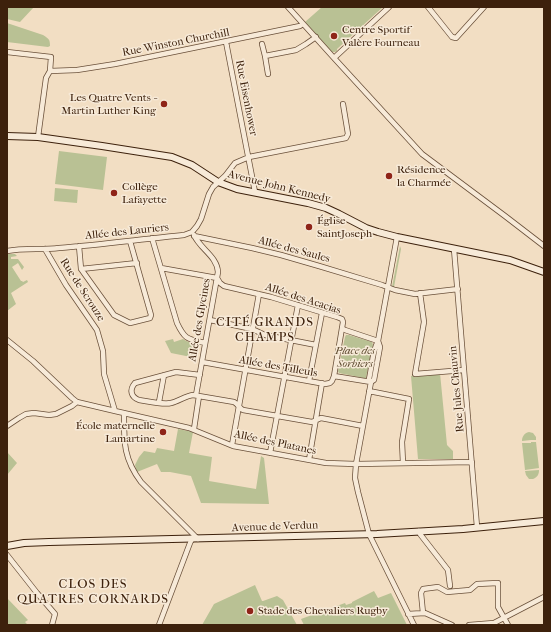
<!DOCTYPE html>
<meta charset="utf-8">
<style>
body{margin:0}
#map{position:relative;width:551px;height:632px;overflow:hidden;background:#f2dec3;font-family:"IM FELL French Canon",serif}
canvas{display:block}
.frame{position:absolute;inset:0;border:8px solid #3d210c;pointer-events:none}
</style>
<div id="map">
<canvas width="551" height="632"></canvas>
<div class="frame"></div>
</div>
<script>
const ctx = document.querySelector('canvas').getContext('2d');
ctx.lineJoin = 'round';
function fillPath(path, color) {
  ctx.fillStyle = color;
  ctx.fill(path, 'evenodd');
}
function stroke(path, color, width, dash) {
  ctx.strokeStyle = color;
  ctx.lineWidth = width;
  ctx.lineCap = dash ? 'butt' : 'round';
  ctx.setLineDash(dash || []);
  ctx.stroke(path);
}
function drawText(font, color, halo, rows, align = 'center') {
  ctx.font = font + ' "IM FELL French Canon",serif';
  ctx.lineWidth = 3;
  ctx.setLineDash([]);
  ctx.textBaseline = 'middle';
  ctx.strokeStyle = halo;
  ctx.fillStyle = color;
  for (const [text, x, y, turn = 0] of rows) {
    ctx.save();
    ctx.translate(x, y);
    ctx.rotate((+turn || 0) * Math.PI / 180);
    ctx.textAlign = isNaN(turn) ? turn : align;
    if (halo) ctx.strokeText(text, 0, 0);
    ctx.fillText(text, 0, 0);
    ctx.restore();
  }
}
fillPath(new Path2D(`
 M7,7H34L20,22L7,19Z
 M322,7H383L337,49V51L335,52H332L305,22Z
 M7,23L43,35C49,39 50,39 50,46L48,47L7,42Z
 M59,151L107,157L103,190L55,184Z
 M55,188L78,190L77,203L54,201Z
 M400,246L401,249L394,287H392Z
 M7,254H15L17,256L11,257V259H18L24,267L22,270L18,263L12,267L21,281H22L23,282L27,280L28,282L11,293L16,304L7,311Z
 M346,335H349L372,342L373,345L366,378H364L339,373L338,371L345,337Z
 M173,339L174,342L183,339C188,343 195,343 198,346L196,358L171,353L165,341Z
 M440,373L447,445L453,451V459H418L411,376Z
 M178,429L193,432L189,453L212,457L209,481L256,489L261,456L264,458L269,504L201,503L191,476L170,472H161L157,464L137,472L135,465L139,457L144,451L155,453L157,448L174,451Z
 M529,432L533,433L536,437V440H531L522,441C522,437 524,433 529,432Z
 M531,442H536L539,468L525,470L522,443H531Z
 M7,452L17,463L7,475Z
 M539,470C539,474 538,477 533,479H529L526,475L525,471Z
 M255,585L262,601H263L277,596L283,600L297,625H202L214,604Z
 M374,591L378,598L391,593L407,625H304L301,619L345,603L346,605L352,603V602Z
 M7,598L28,620L25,622L28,625H7Z`), '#b9c194');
const minor = new Path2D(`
 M288,7L334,58L422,154L505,216L544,246
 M428,7L452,37L456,38L484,7
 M226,42L255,192
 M262,44L265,56
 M7,52L51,57L50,71L46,78L38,137
 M334,58L389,7
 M50,71L77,70L115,64L300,26L303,24
 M268,74L265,56L296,50L306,44L316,37
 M194,235C200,249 217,256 218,272L196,395
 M194,236L252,248L281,255L319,266L382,285L395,290L415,294L458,289
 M397,237L378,341C372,352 372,366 369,379L371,382L356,464L355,478L358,492L369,534L414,625
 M152,238L177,323C185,340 188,339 205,343
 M79,246L81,269L114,315L130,323L150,318L151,315L130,241
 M45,249L66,285L97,330L103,351L104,374L115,411
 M454,249L477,527
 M7,251C24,248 42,250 59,248C101,245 142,239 184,235L192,232L197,226L201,219L209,194L213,187L225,176L235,163L249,157L346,138L348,134L343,104
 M161,268L217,278L220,283L224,286L271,297L337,317L342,319L343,322L342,328L345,330L378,341
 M81,269L137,263
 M420,293L424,322L415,374L464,370
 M210,320L252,329L265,335L316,345
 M7,340L33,361L72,398L77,402L115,411L189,428L233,446L326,463L356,464L472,462
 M202,362L325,384L330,383L332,381L334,376L371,382
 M200,375L176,372L135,383C129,390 131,397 139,400C147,401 163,405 171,403C179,401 185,396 193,395L234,402C238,404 239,408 243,410L312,422L321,418L363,426
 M334,376L342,328
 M309,381L322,313
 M371,382L374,380L380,347L378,341
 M369,391L409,399L402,442L403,463
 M159,402L164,375
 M124,413C124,441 123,458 141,482L198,539
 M7,426L19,418L26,414L34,413L49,415L56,414L72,406L77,402
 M194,429L199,396
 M232,445L259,294
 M270,453L298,305
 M309,460L322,383
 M419,531L420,534L448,570L450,586
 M7,555L37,593L55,614L52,625
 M423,613L421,593L423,589L438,587L447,592L470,590L477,584L498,583V607L508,625
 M408,614L425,613L452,625
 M159,625L190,543L192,539
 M469,625L494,623L544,597`);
const secondary = new Path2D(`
 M7,136L38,137L102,146L172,157L192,165L218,182L237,189L308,203L326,208L339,214L366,228L378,232L397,237L510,260L544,272
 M7,546L24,543L49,542L377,534L463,529L544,521`);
stroke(minor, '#6a503a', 6);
stroke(secondary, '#3d210c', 8);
stroke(minor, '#f7ead8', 4.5);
stroke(secondary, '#f7ead8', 6);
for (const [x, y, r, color] of [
 [334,36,4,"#8f2418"],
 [164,104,4,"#8f2418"],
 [389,176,4,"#8f2418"],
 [114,193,4,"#8f2418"],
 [309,227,4,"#8f2418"],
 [163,432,4,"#8f2418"],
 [250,611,4,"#8f2418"]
]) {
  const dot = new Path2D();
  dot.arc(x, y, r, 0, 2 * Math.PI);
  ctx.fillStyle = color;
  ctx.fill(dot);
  stroke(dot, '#f7ead8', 1.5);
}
drawText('11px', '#3d210c', '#f7ead8', [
 ["Centre Sportif",342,30],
 ["Valère Fourneau",342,43],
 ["Les Quatre Vents -",156,98,"right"],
 ["Martin Luther King",156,111,"right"],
 ["Résidence",397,170],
 ["la Charmée",397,183],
 ["Collège",122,187],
 ["Lafayette",122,200],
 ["Église",317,221],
 ["SaintJoseph",317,234],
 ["École maternelle",155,426,"right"],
 ["Lamartine",155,439,"right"],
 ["Stade des Chevaliers Rugby",258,611]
], 'left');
drawText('11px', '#3d210c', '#f7ead8', [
 ["Rue Winston Churchill",176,43,-11],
 ["Rue Eisenhower",246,98,79],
 ["Avenue John Kennedy",279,187,14],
 ["Allée des Lauriers",127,232,-6],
 ["Allée des Saules",294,250,15],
 ["Rue de Scrouze",82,290,57],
 ["Allée des Acacias",303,299,18],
 ["Allée des Glycines",200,320,-80],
 ["Allée des Tilleuls",278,367,10],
 ["Rue Jules Chauvin",457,389,-95],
 ["Allée des Platanes",275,443,12],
 ["Avenue de Verdun",275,527,-2]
]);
drawText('italic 11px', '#5c492e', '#f7ead8', [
 ["Place des",355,351],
 ["Sorbiers",355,364]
]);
ctx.letterSpacing = '1px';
drawText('13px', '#3d210c', '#f7ead8', [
 ["CITÉ GRANDS",265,323],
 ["CHAMPS",265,338],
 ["CLOS DES",93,585],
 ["QUATRES CORNARDS",93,600]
]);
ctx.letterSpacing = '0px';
</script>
